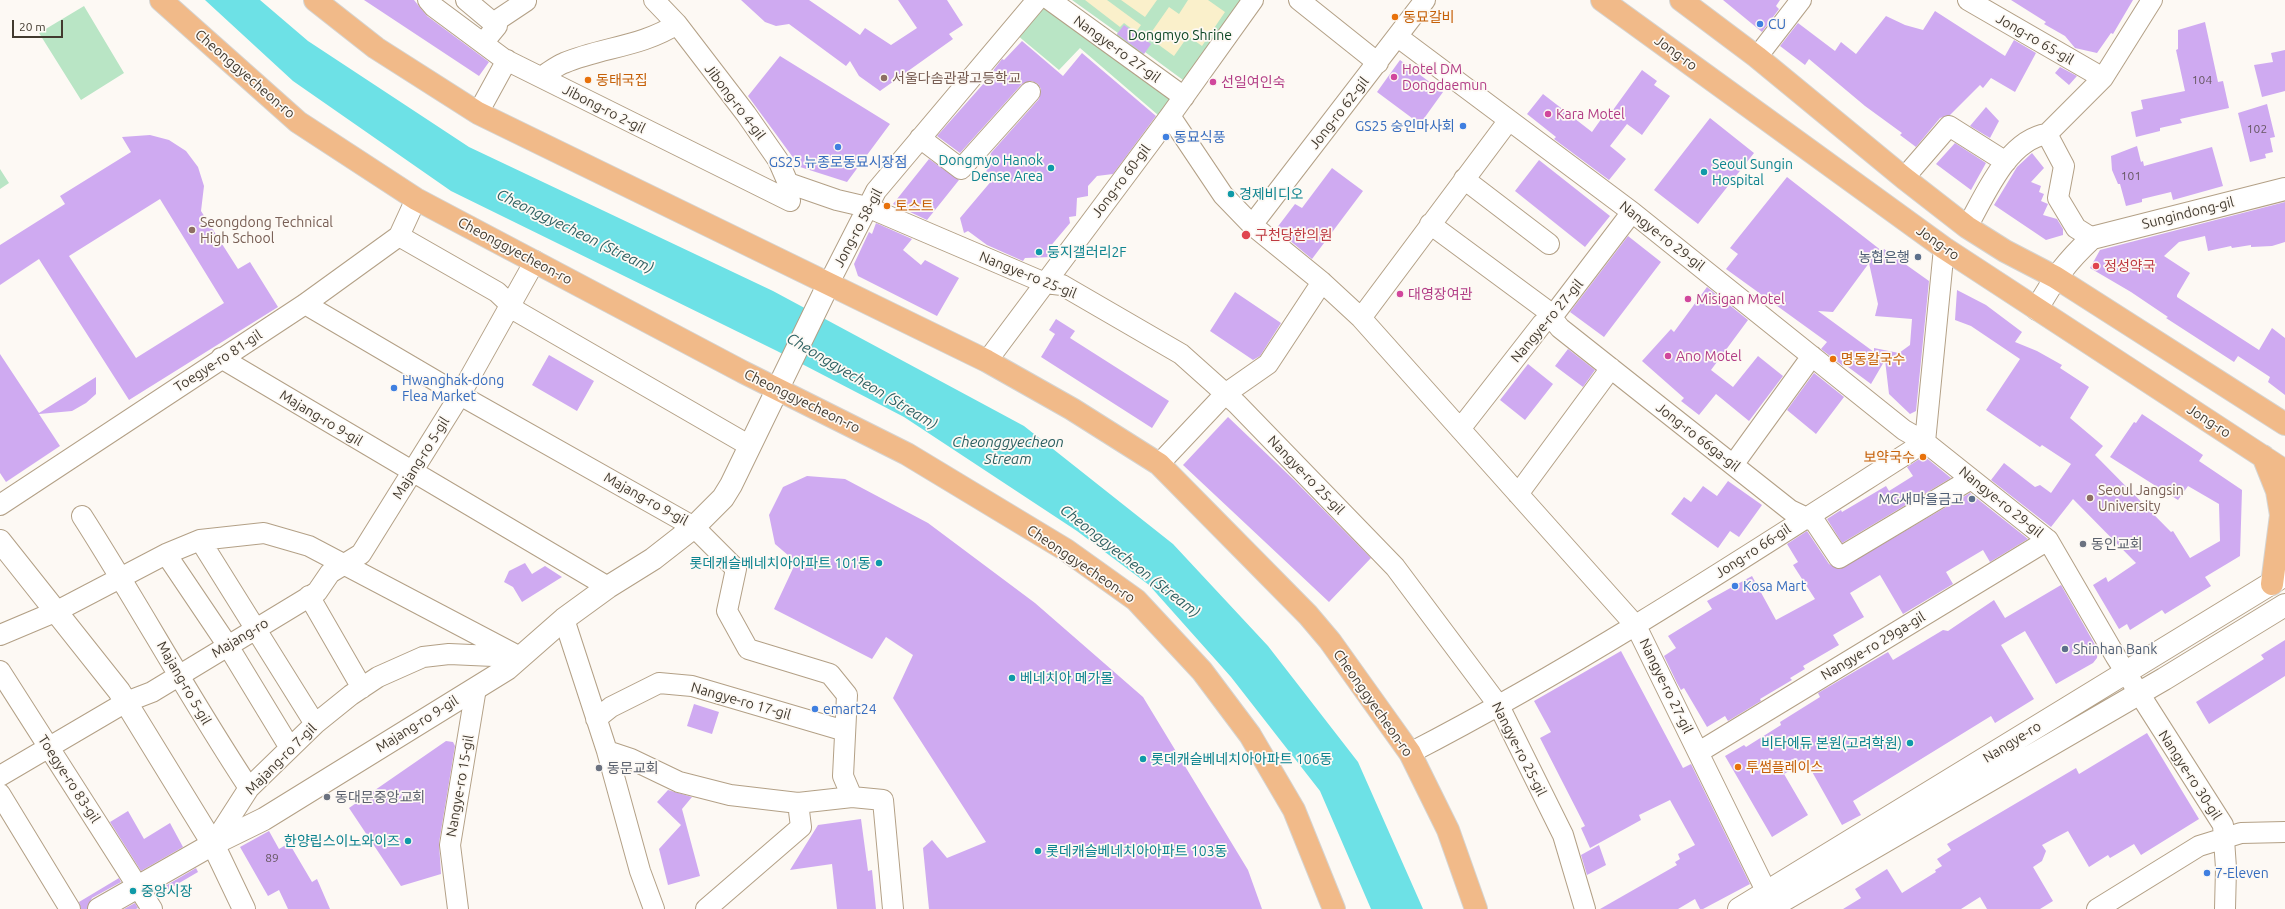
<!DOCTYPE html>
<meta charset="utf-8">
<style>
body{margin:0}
#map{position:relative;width:2285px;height:909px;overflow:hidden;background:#fdf9f4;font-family:Ubuntu,sans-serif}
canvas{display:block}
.scale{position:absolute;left:12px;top:20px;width:51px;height:18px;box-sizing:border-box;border:2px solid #423a2f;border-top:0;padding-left:5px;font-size:12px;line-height:14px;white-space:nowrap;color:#423a2f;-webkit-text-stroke:3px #fdf9f4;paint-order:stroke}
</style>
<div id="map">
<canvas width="2285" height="909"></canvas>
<div class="scale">20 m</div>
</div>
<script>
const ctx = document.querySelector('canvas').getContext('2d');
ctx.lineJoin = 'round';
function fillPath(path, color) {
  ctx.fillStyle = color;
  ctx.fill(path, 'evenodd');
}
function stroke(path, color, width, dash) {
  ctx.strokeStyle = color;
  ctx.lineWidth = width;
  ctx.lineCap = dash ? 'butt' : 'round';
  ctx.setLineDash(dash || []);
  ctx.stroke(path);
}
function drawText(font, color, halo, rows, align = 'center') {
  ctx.font = font + ' Ubuntu,"Noto Sans KR",sans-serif';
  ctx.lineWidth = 3.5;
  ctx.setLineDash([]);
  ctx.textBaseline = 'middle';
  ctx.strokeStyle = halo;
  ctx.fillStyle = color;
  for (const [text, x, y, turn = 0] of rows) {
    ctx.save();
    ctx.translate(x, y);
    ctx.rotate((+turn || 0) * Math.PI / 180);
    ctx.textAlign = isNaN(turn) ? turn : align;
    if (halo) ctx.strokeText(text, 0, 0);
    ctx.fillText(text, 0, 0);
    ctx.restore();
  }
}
fillPath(new Path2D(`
 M1072,0H1246L1187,83L1145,52L1140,58L1114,39L1118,33Z
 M1043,2L1178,99L1165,121L1080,48L1059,70L1017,35Z
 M84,6L124,73L81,100L39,33Z
 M0,169L9,183L0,189Z`), '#b9e5c5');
fillPath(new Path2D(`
 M1085,0H1107L1141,25L1136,32L1124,23L1120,27Z
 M1121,0H1157L1145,17Z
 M1188,0H1208L1225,12L1202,46L1188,36L1174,56L1148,37L1169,7L1179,14Z`), '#faf0cb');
fillPath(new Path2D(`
 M205,0H260L308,41L469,147L773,291L1024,426L1173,544L1268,646L1358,762L1423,909H1371L1320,791L1231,677L1149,585L1077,531L904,417L777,351L451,191L293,81Z`), '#6de1e6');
fillPath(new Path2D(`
 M364,0H414L427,16L489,62L479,76Z
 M741,0H809L860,35L865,28L891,45L917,28L898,0H947L963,25L949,34L953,39L880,91L859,76L850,61L846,66L789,24L776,26L765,22Z
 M1723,0H1780L1776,6L1779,9L1762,32Z
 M2011,0H2133L2113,34L2111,33L2097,53L2075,48L2065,36L2044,24L2046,22Z
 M1935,11L2005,56L2014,40L2036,53L2015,92L1991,78L1983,88L1980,85L1950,115L1940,118L1916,147L1900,135L1902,133L1865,106L1809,59L1805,65L1780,46L1798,23L1835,51L1841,42L1856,54L1886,16L1905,25L1923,30Z
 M2205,22L2218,82L2223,81L2229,108L2180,119L2182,123L2160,128V131L2136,137L2131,112L2143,109L2141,100L2185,91L2176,50L2178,49V30Z
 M1124,25L1151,44L1144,54L1117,34Z
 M1022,41L1063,76L1082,53L1156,116L1113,174L1097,176L1088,186V196L1077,198L1076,216L1069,217L1070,223L1049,248L1054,252L1051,257L1025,258L1023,261L987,245L968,231L964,233L960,218L993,179L986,173L991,153L1039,99L1041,89L1038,84L1032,81L1022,84L960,153L937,136L993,73L992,72L1002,59L1004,60Z
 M2285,50V91L2262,97L2254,65L2273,62L2271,53Z
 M780,56L890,124L847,182L800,167L748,96Z
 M1400,60L1443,92L1420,124L1377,92Z
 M2060,67L2077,76L2069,85L2055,73Z
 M1642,70L1657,81L1654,85L1670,96L1642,135L1627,124L1610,146L1626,159L1609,180L1554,139L1556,137L1527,114L1543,94L1592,132L1609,108L1613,110Z
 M2267,104L2275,137L2270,138L2273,152L2265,154L2266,158L2250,162L2238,113Z
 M1986,107L1999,121L1990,138L1970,126Z
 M1710,118L1754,153L1698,224L1654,190Z
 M150,135L169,140L186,151L198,167L204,186L201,211L238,269L250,262L278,307L129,400L39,259L0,285V245L65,204L60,196L131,152L122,137ZM160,199L224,303L136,358L69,256Z
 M1955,143L1986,163L1971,190L1936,164Z
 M2137,146L2141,162L2143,161L2144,166L2212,147L2223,186L2173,200L2171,192L2142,199V202L2126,206L2120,184H2118L2112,170L2111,156Z
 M2032,153L2044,168L2031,182L2041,186L2039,192L2044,194L2041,201L2048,204L2043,215L2057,219L2063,229V235L2046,240L1994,205L2017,167Z
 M929,159L959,180L927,220L893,204Z
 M1539,160L1610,216L1585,247L1515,191Z
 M1332,168L1363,191L1312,259L1276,229L1295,204L1302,208Z
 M1787,177L1882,251L1884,249L1929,281L1916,411L1910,414L1889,394L1885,360L1871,384L1844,364L1843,366L1821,349L1827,342L1726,269L1738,254L1730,248ZM1869,263L1878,304L1875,316L1912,319L1910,345L1899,353L1874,348V352L1818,311L1833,312Z
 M2285,202V242L2272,246L2251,247V245L2232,248L2231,246L2208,251L2205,236L2179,242L2164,256L2190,273L2177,295V297L2259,350L2272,328L2285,338V395L2268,382L2270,377L2238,356L2234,362L2166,318L2168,317L2131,292L2090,268L2100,250Z
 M876,223L912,239L903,250L921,265L925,260L959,278L937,316L858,276L854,264L869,232L872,234Z
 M1628,236L1661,262L1604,337L1570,312Z
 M1707,287L1748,320L1711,370L1733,387L1758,356L1783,376L1749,421L1716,394L1699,415L1681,401L1684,398L1642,361L1671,329L1674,332Z
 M1957,290L1986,305L2022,332L2015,342L2037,351L2062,365L2060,368L2089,387L2070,418L2103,446L2095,455L2171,532L2173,531L2190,558L2220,541L2219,504L2188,486L2178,500L2110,457L2134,422L2136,423L2142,414L2203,455L2199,461L2242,490L2240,556L2205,577L2211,586L2165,614L2162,610L2130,630L2127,624L2119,629L2093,585L2106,577L2108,582L2136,563L2073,499L2051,527L1991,480L2004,463L2035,487L2040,485L2051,493L2071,464L2042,445L2040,447L1986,410L2020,359L1971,326L1955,320Z
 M1235,292L1281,323L1260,356L1253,360L1210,331Z
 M1056,319L1075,331L1070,338L1169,401L1152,428L1041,357L1055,334L1049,330Z
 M1568,349L1595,370L1583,387L1555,366Z
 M0,354L39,413L96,377V394L86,403L72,411L39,414L60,446L6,482L0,473Z
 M549,355L594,381L577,411L532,385Z
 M1528,364L1553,384L1525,420L1500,400Z
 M1814,373L1844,397L1816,434L1787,410Z
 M1228,417L1294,480L1371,558L1329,602L1183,465Z
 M1924,456L1951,478L1842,543L1827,519L1841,510L1842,512L1886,486L1889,491L1913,476L1907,467Z
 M807,476L845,479L928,523L1035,603L1143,697L1248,870L1262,909H929L923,848L932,840L947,858L986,842L893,698L913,655L886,637L872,659L774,609L796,562L775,544L769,515L783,487Z
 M1728,481L1762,505L1739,537L1730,531L1718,548L1671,514L1684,497L1691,502L1703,486L1717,496Z
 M1970,493L2028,539L1990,562L1983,550L1946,572L1953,584L1903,614L1880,575L1850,593L1864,617L1833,635L1839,645L1803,666L1805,669L1790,678L1792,680L1760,699L1761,701L1728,721L1725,716L1707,727L1684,688L1681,690L1677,683L1664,656L1676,648L1668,636L1712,609L1707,601L1752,576L1776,620L1815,599L1793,565L1798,562L1787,544L1807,531L1829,564L1840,569Z
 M525,563L532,574L545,566L562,577L522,602L513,587L504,582L509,571Z
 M2061,585L2098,650L2097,658L2093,663L2056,684L2025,631L2001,645L2034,699L1995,723L1991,716L1853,801L1861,815L1842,825L1806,761L1784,774L1808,815L1772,837L1725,756L1744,745L1746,747L1781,725L1780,722L1820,697L1818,693L1888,652L1893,660L1943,630L1948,631L1994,600L2005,618Z
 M2285,640V676L2209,724L2196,702L2264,659L2261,655Z
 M1621,651L1683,768L1691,764L1750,884L1703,909H1700L1695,899L1678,909H1600L1677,865L1675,862L1680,859L1678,854L1695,845L1670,800L1639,815L1641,820L1590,848L1581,828L1585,826L1540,738L1551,732L1534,701Z
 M694,704L719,712L712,734L687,726Z
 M2147,733L2199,819L2141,855L2134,844L2110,858L2108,855L2089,867L2068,831L2042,845L2046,851L2042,861L2033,867L2053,901L2040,909H1987L1980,897L1961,909H1843L1861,898L1855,889L1887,869L1902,893L1936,872L1935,870L1942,866L1937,859L1951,850L1947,844L2076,768L2079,774Z
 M446,741L453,742L455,746L439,843L441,874L401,886L349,808Z
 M668,790L692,797L682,809L700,876L668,885L659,849L681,825L657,802Z
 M128,811L144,839L170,823L183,847L141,871L110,822Z
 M861,819L868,871L872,870L876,909H837L832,864L790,870L818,825Z
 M269,831L279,849L289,843L312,882L317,879L330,909H288L279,890L268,896L240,847Z
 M1599,845L1606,865L1587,875L1581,855Z
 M196,868L198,872L157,896L155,892Z
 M119,878L121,882L92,898L87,909H81L79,902Z
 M135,903L138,908L136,909H124Z`), '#cfaaf1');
const minor = new Path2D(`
 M428,0L434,7L504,59L790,201
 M466,0L497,26L483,43
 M654,0L677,24L746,114L778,160L788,183L789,195
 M1050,0L1184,97
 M1299,0L1378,63
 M1968,0L2103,78
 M493,23L526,1
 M1398,37L1632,212L1904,430L1925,442L2048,540L2116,657L2223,825L2226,868L2225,909
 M1757,57L1801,0
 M541,77C548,73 556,66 564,63C602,47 641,47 677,24
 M478,113L507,60
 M1170,116L1223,195L1252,225L1322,282L1361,318L1636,626L1773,905
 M2047,134L2064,166L2058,198L2076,228L2092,238
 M920,138L961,169L1030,92
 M1904,178L1949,126L2006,162
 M1464,179L1549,244
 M788,183L837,200L867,207L1045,283L1062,285L1181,354L1237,404L1395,567L1499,706L1563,835L1585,909
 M1430,224L1545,309L1560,328L1790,510L1815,522L1839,558L1971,479
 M1252,225L1425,0
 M1967,227C1985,196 2007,140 2047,134L2103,78L2152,0
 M399,236L497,292L518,312L750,446
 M829,283L876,191L1037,0
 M305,304L460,395L694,527L736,569L727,611L748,649L830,674L847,695L843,776L852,797L883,800L893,909
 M1361,318L1509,120
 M221,358L608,587
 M987,361L1170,116L1253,0
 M1460,429L1542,324L1552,317L1632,212
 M1159,464L1225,394L1268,364L1322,282
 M1733,465L1812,356
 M1518,494L1611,368
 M0,505L305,304L399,236L416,199
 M82,516C139,605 190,699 249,788
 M200,540L315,724
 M166,554L228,646L290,748
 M309,596L362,688
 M564,619L607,751L640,871L654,909
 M0,635L57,611L166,554L200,540L264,533L309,546L520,657
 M0,671L152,909
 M596,719L611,707L659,683L692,686L845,731
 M607,751L631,759L679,782L730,795L798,803L852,797
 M1699,752L2048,540
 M1410,753C1588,661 1756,550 1925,442L1944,248
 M0,776L126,702L152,692L317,592L330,573L361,554L460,395L535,261
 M0,794L70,909
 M213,844L249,788L315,724L351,695L378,677L423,657L449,654L516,657
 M458,909L450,845L476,688
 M706,909L801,827L798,803
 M2097,909L2199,846L2241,833L2285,832`);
const tertiary = new Path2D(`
 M2037,309C2053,280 2067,261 2092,238L2285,189
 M99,909L213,844L264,819L507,669L564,619L608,587L653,559L694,527L723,498L731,485L829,283`);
const secondary = new Path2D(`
 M0,541L119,691L213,844L244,909
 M1739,909L2285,575
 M1768,909L2164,679L2285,605`);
const primary = new Path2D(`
 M161,0L298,122L416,199L743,372L907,454L1066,550L1136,600L1202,671L1250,735L1294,810L1334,909
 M315,0L376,48L478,113L987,361L1072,409L1159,464L1308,615L1330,641L1410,753L1448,830L1476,909
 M1602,0L1944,248L2285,471
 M1681,0L1757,57L1904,178L1967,227L2005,251L2055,277L2285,424
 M2263,456L2277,491L2281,515L2272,584`);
stroke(minor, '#b3a086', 22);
stroke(tertiary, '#b3a086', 24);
stroke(secondary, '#b3a086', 24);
stroke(primary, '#d5d4d1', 24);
stroke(minor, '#fff', 20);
stroke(tertiary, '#fff', 22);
stroke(secondary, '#fff', 22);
stroke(primary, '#f1ba89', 22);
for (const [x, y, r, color] of [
 [1395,17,4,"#e8710a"],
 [1760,24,4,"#3f7fe0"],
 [1394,77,4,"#d1479c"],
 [884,78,4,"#8d6e63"],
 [588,80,4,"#e8710a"],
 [1213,82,4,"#d1479c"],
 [1548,114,4,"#d1479c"],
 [1463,126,4,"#3f7fe0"],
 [1166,137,4,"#3f7fe0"],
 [838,147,4,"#3f7fe0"],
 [1051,168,4,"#0f9aa8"],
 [1704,172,4,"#0f9aa8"],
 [1231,194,4,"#0f9aa8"],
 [887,206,4,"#e8710a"],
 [192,230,4,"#8d6e63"],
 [1246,235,5,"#e0444e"],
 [1039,252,4,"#0f9aa8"],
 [1918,257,4,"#5c6f8a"],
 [2096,266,4,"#e0444e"],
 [1400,294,4,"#d1479c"],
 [1688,299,4,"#d1479c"],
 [1668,356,4,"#d1479c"],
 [1833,359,4,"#e8710a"],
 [394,388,4,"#3f7fe0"],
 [1923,457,4,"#e8710a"],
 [2090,498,4,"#8d6e63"],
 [1972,499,4,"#5c6f8a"],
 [2083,544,4,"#6b7280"],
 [879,563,4,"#0f9aa8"],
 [1735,586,4,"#3f7fe0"],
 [2065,649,4,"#5c6f8a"],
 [1012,678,4,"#0f9aa8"],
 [815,709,4,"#3f7fe0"],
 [1910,743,4,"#0f9aa8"],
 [1143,759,4,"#0f9aa8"],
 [1738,767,4,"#e8710a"],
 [599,768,4,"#6b7280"],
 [327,797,4,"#6b7280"],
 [408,841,4,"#0f9aa8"],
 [1038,851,4,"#0f9aa8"],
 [2207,873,4,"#3f7fe0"],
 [133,891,4,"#0f9aa8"]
]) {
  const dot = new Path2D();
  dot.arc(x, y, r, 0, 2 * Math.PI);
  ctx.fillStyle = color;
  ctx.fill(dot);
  stroke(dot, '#fdf9f4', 1.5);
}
drawText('12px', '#655660', null, [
 ["104",2202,80],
 ["102",2257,129],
 ["101",2131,176],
 ["89",272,858]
]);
drawText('14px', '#c56008', '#fdf9f4', [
 ["동묘갈비",1403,17],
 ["동태국집",596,80],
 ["토스트",895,206],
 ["명동칼국수",1841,359],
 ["보약국수",1915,457,"right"],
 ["투썸플레이스",1746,767]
], 'left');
drawText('14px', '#366cbe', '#fdf9f4', [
 ["CU",1768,24],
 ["GS25 숭인마사회",1455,126,"right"],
 ["동묘식풍",1174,137],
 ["GS25 뉴종로동묘시장점",838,162,"center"],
 ["Hwanghak-dong",402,380],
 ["Flea Market",402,396],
 ["Kosa Mart",1743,586],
 ["emart24",823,709],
 ["7-Eleven",2215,873]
], 'left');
drawText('14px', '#0d4625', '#fdf9f4', [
 ["Dongmyo Shrine",1180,35]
]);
drawText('14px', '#423a2f', '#fdf9f4', [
 ["Jong-ro 65-gil",2035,39,30],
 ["Nangye-ro 27-gil",1117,49,36],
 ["Jong-ro",1676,53,36],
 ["Cheonggyecheon-ro",245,74,41],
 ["Jibong-ro 4-gil",735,102,53],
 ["Jibong-ro 2-gil",604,109,27],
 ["Jong-ro 62-gil",1339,113,-52],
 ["Jong-ro 60-gil",1121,181,-53],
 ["Sungindong-gil",2188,213,-14],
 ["Jong-ro 58-gil",858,228,-62],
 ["Nangye-ro 29-gil",1662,236,38],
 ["Jong-ro",1938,243,35],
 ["Cheonggyecheon-ro",515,251,28],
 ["Nangye-ro 25-gil",1028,275,22],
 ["Nangye-ro 27-gil",1547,321,-50],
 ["Toegye-ro 81-gil",218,361,-33],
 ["Cheonggyecheon-ro",802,401,26],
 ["Majang-ro 9-gil",321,418,31],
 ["Jong-ro",2209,421,33],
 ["Jong-ro 66ga-gil",1698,437,38],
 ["Majang-ro 5-gil",421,458,-58],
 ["Nangye-ro 25-gil",1306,475,46],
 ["Majang-ro 9-gil",646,499,29],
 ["Nangye-ro 29-gil",2001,502,39],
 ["Jong-ro 66-gil",1753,551,-33],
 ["Cheonggyecheon-ro",1081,564,34],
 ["Majang-ro",240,638,-31],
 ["Nangye-ro 29ga-gil",1873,646,-31],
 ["Majang-ro 5-gil",184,683,60],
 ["Nangye-ro 27-gil",1666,686,64],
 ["Nangye-ro 17-gil",741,701,16],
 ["Cheonggyecheon-ro",1373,703,55],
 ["Majang-ro 9-gil",417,724,-32],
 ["Nangye-ro",2012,742,-32],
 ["Nangye-ro 25-gil",1519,749,63],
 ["Majang-ro 7-gil",281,759,-45],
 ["Nangye-ro 30-gil",2190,775,57],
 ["Toegye-ro 83-gil",69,779,57],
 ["Nangye-ro 15-gil",460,786,-80]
]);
drawText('14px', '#b23c85', '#fdf9f4', [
 ["Hotel DM",1402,69],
 ["Dongdaemun",1402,85],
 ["선일여인숙",1221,82],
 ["Kara Motel",1556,114],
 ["대영장여관",1408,294],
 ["Misigan Motel",1696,299],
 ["Ano Motel",1676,356]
], 'left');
drawText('14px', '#785e54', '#fdf9f4', [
 ["서울다솜관광고등학교",892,78],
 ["Seongdong Technical",200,222],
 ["High School",200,238],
 ["Seoul Jangsin",2098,490],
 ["University",2098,506]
], 'left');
drawText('14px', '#0d838f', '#fdf9f4', [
 ["Dongmyo Hanok",1043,160,"right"],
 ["Dense Area",1043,176,"right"],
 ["Seoul Sungin",1712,164],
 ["Hospital",1712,180],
 ["경제비디오",1239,194],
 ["둥지갤러리2F",1047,252],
 ["롯데캐슬베네치아아파트 101동",871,563,"right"],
 ["베네치아 메가몰",1020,678],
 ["비타에듀 본원(고려학원)",1902,743,"right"],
 ["롯데캐슬베네치아아파트 106동",1151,759],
 ["한양립스이노와이즈",400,841,"right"],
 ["롯데캐슬베네치아아파트 103동",1046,851],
 ["중앙시장",141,891]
], 'left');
drawText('14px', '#be3a42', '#fdf9f4', [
 ["구천당한의원",1255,235],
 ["정성약국",2104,266]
], 'left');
drawText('14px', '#4e5e75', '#fdf9f4', [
 ["농협은행",1910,257],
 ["MG새마을금고",1964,499],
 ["Shinhan Bank",2073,649,"left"]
], 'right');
drawText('14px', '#5b616d', '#fdf9f4', [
 ["동인교회",2091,544],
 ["동문교회",607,768],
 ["동대문중앙교회",335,797]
], 'left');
drawText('italic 15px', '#2d6062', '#fdf9f4', [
 ["Cheonggyecheon (Stream)",575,231,26],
 ["Cheonggyecheon (Stream)",862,381,31],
 ["Cheonggyecheon",1008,442],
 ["Stream",1008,459],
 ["Cheonggyecheon (Stream)",1130,561,38]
]);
</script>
